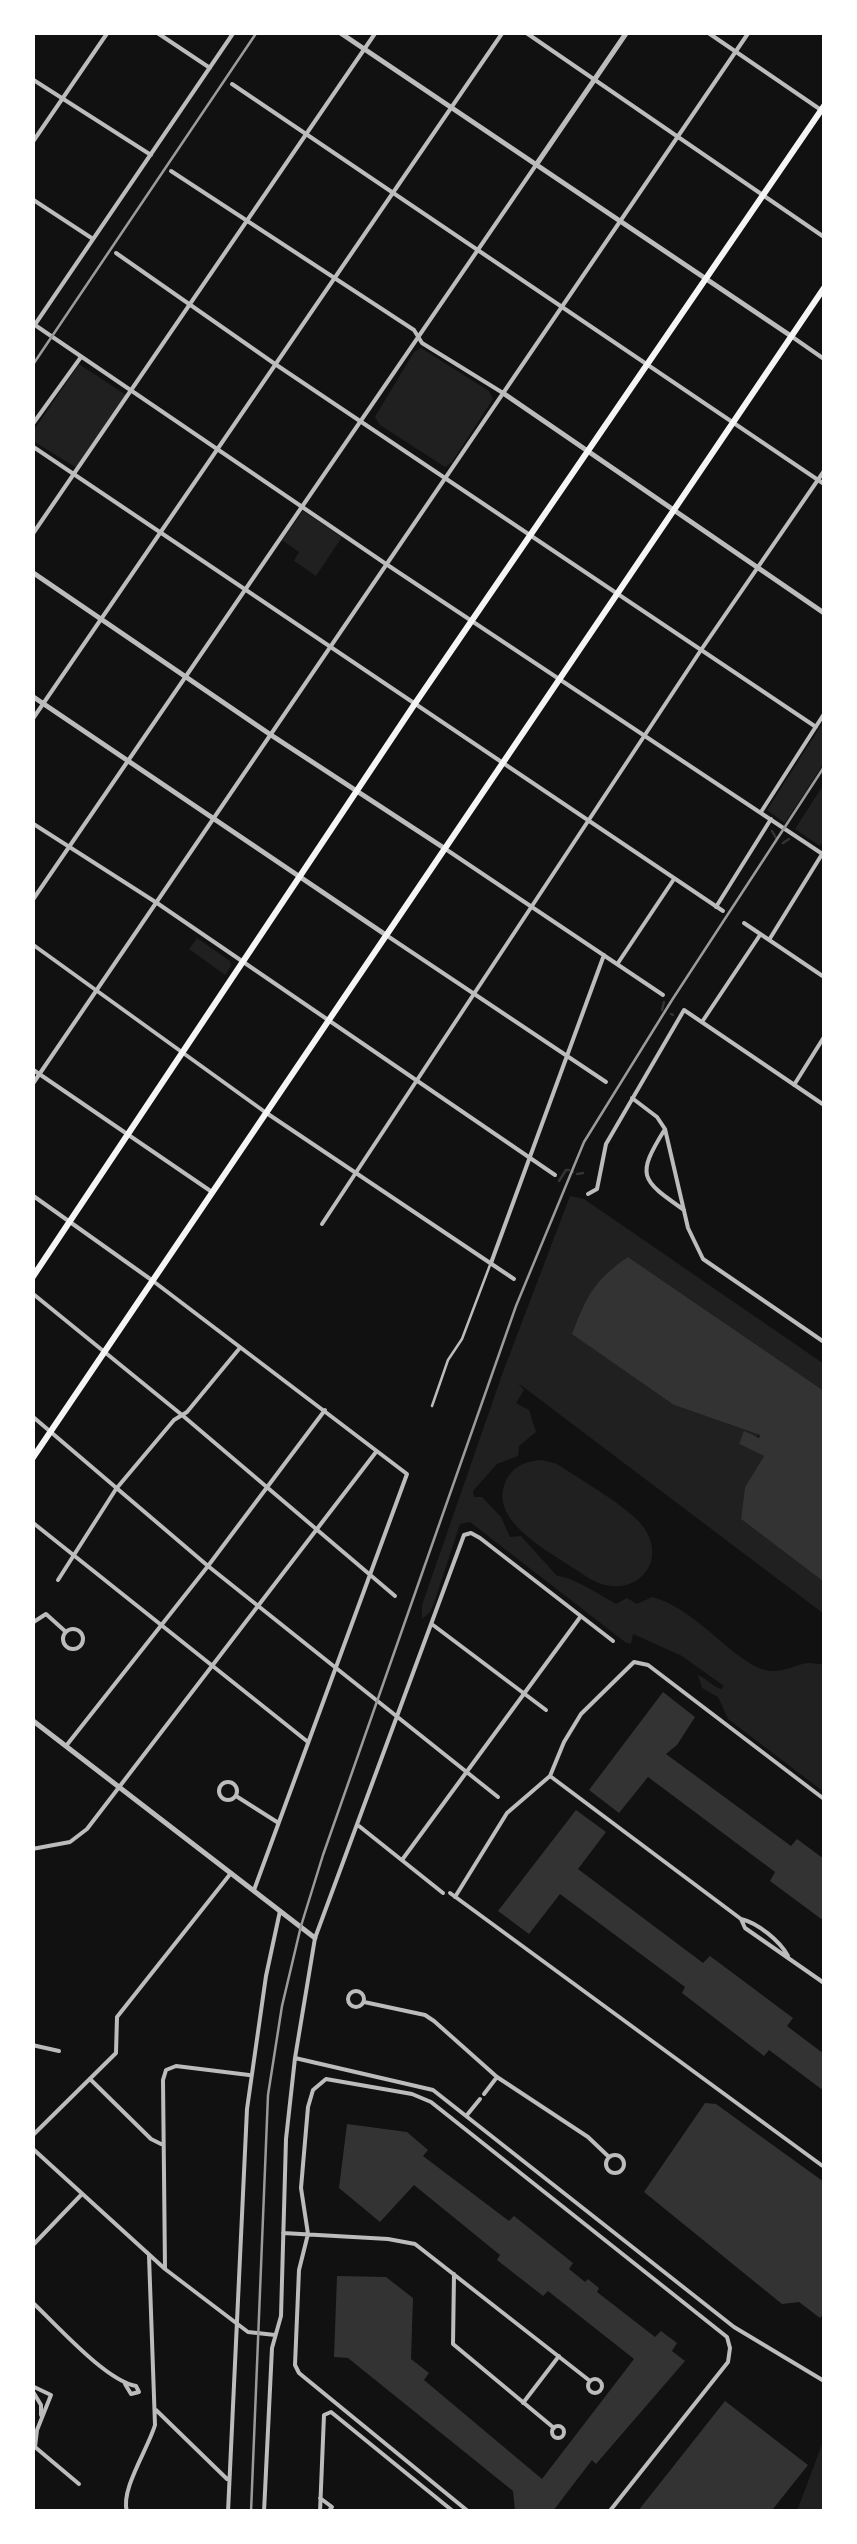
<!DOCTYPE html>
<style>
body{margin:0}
#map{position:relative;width:857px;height:2544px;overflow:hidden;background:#111;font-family:"Space Grotesk",sans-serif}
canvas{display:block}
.frame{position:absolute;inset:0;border:35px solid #fff;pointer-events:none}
</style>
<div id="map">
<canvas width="857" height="2544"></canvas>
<div class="frame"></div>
</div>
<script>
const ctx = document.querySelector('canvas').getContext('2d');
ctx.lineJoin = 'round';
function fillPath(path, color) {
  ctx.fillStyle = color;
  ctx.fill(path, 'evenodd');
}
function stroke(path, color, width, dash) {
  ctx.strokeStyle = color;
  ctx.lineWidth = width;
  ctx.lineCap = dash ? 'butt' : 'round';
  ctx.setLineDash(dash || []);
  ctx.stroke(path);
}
fillPath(new Path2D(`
 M421,348L489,391L493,399L452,462L445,467L380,425L375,417L414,352Z
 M79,364L126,395L77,468L33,441L32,433Z
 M303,511L342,537L316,576L294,561L299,552L282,540Z
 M824,721V763L785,823L767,810Z
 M824,784V838L820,846L795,829Z
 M197,938L230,961L231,966L225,975L189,949Z
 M570,1196L584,1199L824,1364V1391L628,1257L674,1405L760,1435L739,1444L764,1456L745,1487L741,1519L824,1582V1614L518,1383L524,1390L516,1403L529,1410L536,1432L519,1446L518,1456L497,1464L473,1491L474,1497H482L501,1517L510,1537L521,1536L557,1576C571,1576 602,1596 616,1604L627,1598L637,1604L652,1597C699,1609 737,1668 771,1671C786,1672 801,1662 810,1663C815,1663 819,1665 824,1664V1792L728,1719L718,1697L702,1688L698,1675C708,1679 711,1686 721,1689L724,1686L682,1656L633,1634L631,1644L625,1642L470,1522L460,1524L435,1600L430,1612L422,1619V1605L503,1372Z
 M542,1460L557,1464C578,1478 632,1509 644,1528C671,1567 627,1606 584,1575C556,1555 488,1523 505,1483C512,1466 526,1461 542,1460Z
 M824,2439V2511H797Z`), '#202020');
fillPath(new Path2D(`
 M628,1257L824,1391V1582L741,1519L745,1487L764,1456L739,1444L744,1431L759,1438L760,1435L674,1405L572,1334C587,1296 594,1280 628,1257Z
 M663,1692L695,1717L677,1745L666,1754L791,1846L797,1839L824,1859V1921L770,1881L775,1872L648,1777L619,1813L589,1790Z
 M576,1810L606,1832L578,1869L703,1963L710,1956L793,2018L787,2026L824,2054V2091L769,2050L764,2056L682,1993L685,1987L560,1894L529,1934L498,1911Z
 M705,2103L716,2104L824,2182V2313L820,2318L799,2302L782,2304L644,2192Z
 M347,2124L407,2132L428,2150L423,2156L509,2221L514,2216L573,2263L569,2269L585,2282L588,2279L599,2288L597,2292L655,2337L661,2331L677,2343L672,2351L685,2361L596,2464L592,2460L553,2511H515L513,2491L348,2358L334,2357L337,2276L386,2277L413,2298L411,2359L429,2373L424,2380L542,2479L634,2359L548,2291L543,2296L497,2260L500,2255L414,2185L380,2222L339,2188Z
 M725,2401L808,2465L773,2509L775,2511H638Z`), '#333');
stroke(new Path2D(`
 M772,831L776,838
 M783,843L789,839
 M662,1010L664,1002
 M671,1014L673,1015
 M572,1172H573
 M577,1174L583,1173
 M559,1181L566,1170H569`), '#333', 2.5);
stroke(new Path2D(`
 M432,1406L448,1360L462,1339L490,1265`), '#bcbcbc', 2.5);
stroke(new Path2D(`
 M156,32L210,68
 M525,32L824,237
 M707,32L824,112
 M32,79L151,155
 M232,84L824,484
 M32,143L108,32
 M171,171L414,330L422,343L503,393
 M32,199L93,239
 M116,253L275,364L816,727
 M32,323L386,564L824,855
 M36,323L234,32
 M791,336L824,359
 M32,425L81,357
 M32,446L723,911
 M32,535L376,32
 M32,720L503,32
 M761,812L824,714
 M32,823L157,903L555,1175
 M444,848L663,995
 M32,901L536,165
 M716,907L771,819
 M744,923L824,977
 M386,935L606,1082
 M769,940L824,851
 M32,944L265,1112L514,1279
 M618,963L674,879
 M702,1022L760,935
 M32,1069L212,1192
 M32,1085L749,32
 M794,1085L824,1037
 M632,1098L657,1117L665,1129L688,1228L703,1259L824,1342
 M665,1129C636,1176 640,1179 684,1210
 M588,1194L597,1189L606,1144L684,1010L824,1105
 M32,1195L153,1281L407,1474L254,1890
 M322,1224L701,650L824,471
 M491,1263L604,955
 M32,1293L182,1415L395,1596
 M32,1416L208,1566L498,1797
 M32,1522L308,1742
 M58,1580L116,1489L174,1420L187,1412L239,1349
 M32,1623L46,1614L66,1632
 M433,1625L546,1710
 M63 1639a10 10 0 1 1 20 0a10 10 0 1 1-20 0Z
 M66,1746L208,1566L325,1410
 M550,1776L741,1919C758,1923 780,1941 788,1956
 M219 1791a9 9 0 1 1 18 0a9 9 0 1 1-18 0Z
 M236,1796L277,1822
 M359,1826L443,1893
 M32,1849L70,1842L87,1829L376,1452
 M402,1860L581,1616
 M450,1893L824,2167
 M455,1897L507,1813L550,1776L564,1742L581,1714L634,1662L648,1665L824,1799
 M741,1919L745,1928L824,1983
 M348 1999a8 8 0 1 1 16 0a8 8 0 1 1-16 0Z
 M364,2002L425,2015L434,2021L497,2077L588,2137L609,2157
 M32,2045L59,2051
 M295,2058L433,2090L734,2327L824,2381
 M91,2080L151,2139L161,2144
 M484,2094L497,2077
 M467,2115L480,2099
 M32,2136L116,2053L117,2017L231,1873
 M32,2148L165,2269L248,2332L275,2335
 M606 2164a9 9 0 1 1 18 0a9 9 0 1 1-18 0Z
 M283,2233L388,2239L415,2244L590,2381
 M32,2246L81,2195
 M165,2269L163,2080L166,2070L176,2066L249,2075
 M454,2274L453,2344L554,2428
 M32,2302C58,2326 105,2380 136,2386L139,2392L131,2394L125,2384
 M588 2386a7 7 0 1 1 14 0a7 7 0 1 1-14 0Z
 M32,2386L51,2395L37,2430L35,2447L79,2484
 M32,2390L41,2405V2415
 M523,2403L559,2356
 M156,2410L227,2479
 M552 2432a6 6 0 1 1 12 0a6 6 0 1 1-12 0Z
 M320,2498L332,2507L328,2512
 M127,2512C120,2490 148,2449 155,2425L149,2256
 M228,2512L247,2109L266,1976L280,1911
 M264,2512L272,2348L281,2316L286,2139L295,2058L315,1938L464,1535L471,1533L480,1538L613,1641
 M320,2512L324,2415L331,2412L454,2512
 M469,2512L299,2373L295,2365L299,2270L308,2234L301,2188L308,2107L313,2090L326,2079L412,2094L431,2102L727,2337L730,2348L728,2362L609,2512`), '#bcbcbc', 4);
stroke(new Path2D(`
 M339,32L791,336
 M536,165L627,32
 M503,393L824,613
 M32,572L271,735L444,848
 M32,696L386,935
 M32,1720L315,1938`), '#bcbcbc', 5);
stroke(new Path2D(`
 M32,1278L414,705L824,106
 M32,1459L824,288`), '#f5f5f5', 6);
stroke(new Path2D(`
 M251,2512L268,2095L282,2006L301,1926L323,1855L516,1306L584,1142L672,1000L824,767`), '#9a9a9a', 2.5);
stroke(new Path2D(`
 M32,366L257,32`), '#9a9a9a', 2.5);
</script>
